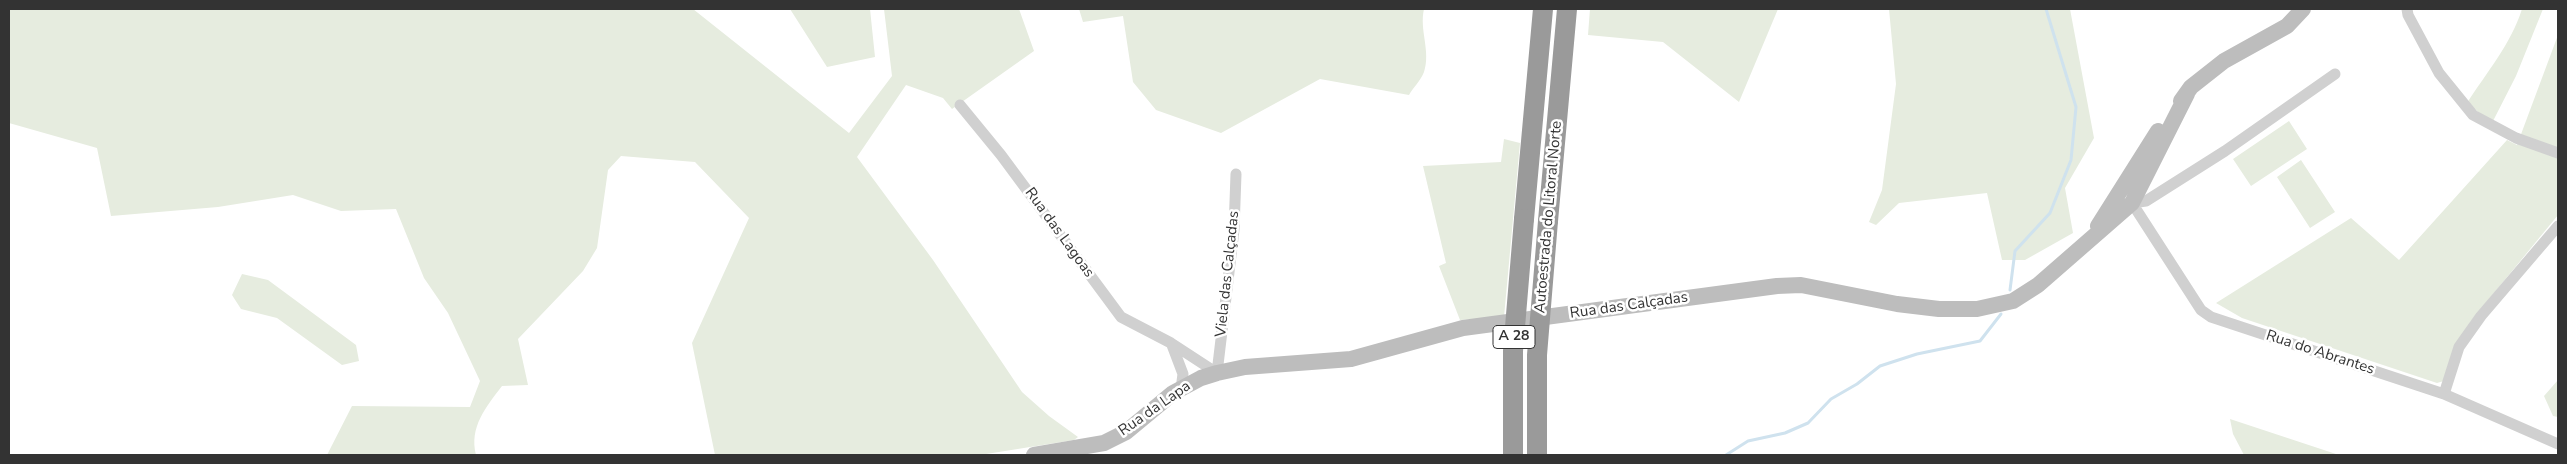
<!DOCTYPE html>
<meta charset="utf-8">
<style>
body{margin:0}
#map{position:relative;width:2567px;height:464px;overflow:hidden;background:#fff;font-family:"Nunito Sans",sans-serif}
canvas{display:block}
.frame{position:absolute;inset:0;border:10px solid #333;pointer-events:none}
</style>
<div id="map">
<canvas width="2567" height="464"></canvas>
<div class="frame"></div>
</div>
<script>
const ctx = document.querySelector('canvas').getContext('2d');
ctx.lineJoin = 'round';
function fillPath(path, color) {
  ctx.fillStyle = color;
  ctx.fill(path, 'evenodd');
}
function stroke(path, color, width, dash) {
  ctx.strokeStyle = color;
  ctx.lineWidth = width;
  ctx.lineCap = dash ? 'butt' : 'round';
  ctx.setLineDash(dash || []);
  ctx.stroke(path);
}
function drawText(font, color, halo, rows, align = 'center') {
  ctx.font = font + ' "Nunito Sans",sans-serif';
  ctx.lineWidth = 5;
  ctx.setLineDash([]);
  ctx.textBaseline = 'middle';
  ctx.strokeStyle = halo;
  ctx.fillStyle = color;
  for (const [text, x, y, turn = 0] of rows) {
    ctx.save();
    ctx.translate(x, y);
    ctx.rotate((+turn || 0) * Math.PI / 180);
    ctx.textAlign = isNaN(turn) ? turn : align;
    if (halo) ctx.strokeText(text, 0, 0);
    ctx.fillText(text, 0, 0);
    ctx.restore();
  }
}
fillPath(new Path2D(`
 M9,9H693L849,133L892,76L884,9H1019L1034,51L952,109L943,98L906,85L857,157L933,260L1022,392L1049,416L1078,437L1074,440L980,455H715L692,343L749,218L695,162L621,156L608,170L597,248L583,271L518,339L528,385L502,386C486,407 469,427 476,455H327L352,406L470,407L480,381L448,313L424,278L396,209L341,211L293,195L218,207L111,216L97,148L9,123Z
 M790,9H870L875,57L827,67Z
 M1079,9H1424C1419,30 1431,51 1424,72C1421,80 1413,88 1409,95L1320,79L1221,133L1156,110L1133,82L1123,16L1083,22Z
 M1590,9H1778L1739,102L1663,42L1588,35Z
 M1889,9H2070L2094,138L2065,188L2073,233L2025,260H2002L1987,193L1899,203L1876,225L1869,222L1882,190L1896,84Z
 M2522,9H2543L2516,76L2492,123L2467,103C2487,72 2511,44 2522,9Z
 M2558,35V215L2471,321L2444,381L2437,383L2242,318L2216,303L2351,218L2399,260L2507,140L2517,145Z
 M2289,121L2307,149L2251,186L2233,159Z
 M1504,139L1520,143L1504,317L1460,320L1439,266L1446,263L1423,166L1501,162Z
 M2301,160L2335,212L2310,228L2277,177Z
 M242,274L268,280L356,345L359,361L342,365L277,318L241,309L232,295Z
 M2558,380V417L2553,416L2544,396Z
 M2230,419L2339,455H2244L2233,434Z`), '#e6ecdf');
stroke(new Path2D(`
 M2010,290L2015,251L2050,213L2071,160L2076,107L2046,9
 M1726,455L1748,441L1785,433L1808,423L1831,399L1857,384L1880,366L1917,354L1980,341L2001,314`), '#cfe2ee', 3);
stroke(new Path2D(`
 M2407,9L2408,15L2439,73L2473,115L2516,138L2558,153
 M2335,74L2225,151L2146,201L2132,203L2201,310L2211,317L2444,394L2558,444
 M960,105L1001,155L1121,317L1171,343L1217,373L1234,230L1236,174
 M1172,345L1183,374L1181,389
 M2444,394L2459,347L2481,316L2558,226`), '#d0d0d0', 11);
stroke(new Path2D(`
 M2181,101L2191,87L2224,61L2287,26L2303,9
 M2098,226L2158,131
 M1034,455L1104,443L1126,432L1173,393L1201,378L1217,373L1245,367L1351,359L1463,328L1777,286L1801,285L1897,304L1939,309H1977L2013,301L2038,285L2132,203L2187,94`), '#bdbdbd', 16);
stroke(new Path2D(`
 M1524,219L1543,9
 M1548,221L1567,9`), '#9a9a9a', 20);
stroke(new Path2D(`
 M1513,455V351L1524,219
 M1537,455V355L1548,221`), '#9a9a9a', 20);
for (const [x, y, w] of [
 [1514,337,42]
]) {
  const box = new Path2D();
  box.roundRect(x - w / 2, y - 11.5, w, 23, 4);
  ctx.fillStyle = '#fff';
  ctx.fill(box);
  stroke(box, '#333', 1);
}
drawText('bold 14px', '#333', null, [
 ["A 28",1514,337]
]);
drawText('15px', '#333', '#fff', [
 ["Autoestrada do Litoral Norte",1549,217,-85],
 ["Rua das Lagoas",1059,233,54],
 ["Viela das Calçadas",1228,274,-84],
 ["Rua das Calçadas",1629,306,-8],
 ["Rua do Abrantes",2320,353,18],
 ["Rua da Lapa",1155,409,-35]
]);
</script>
